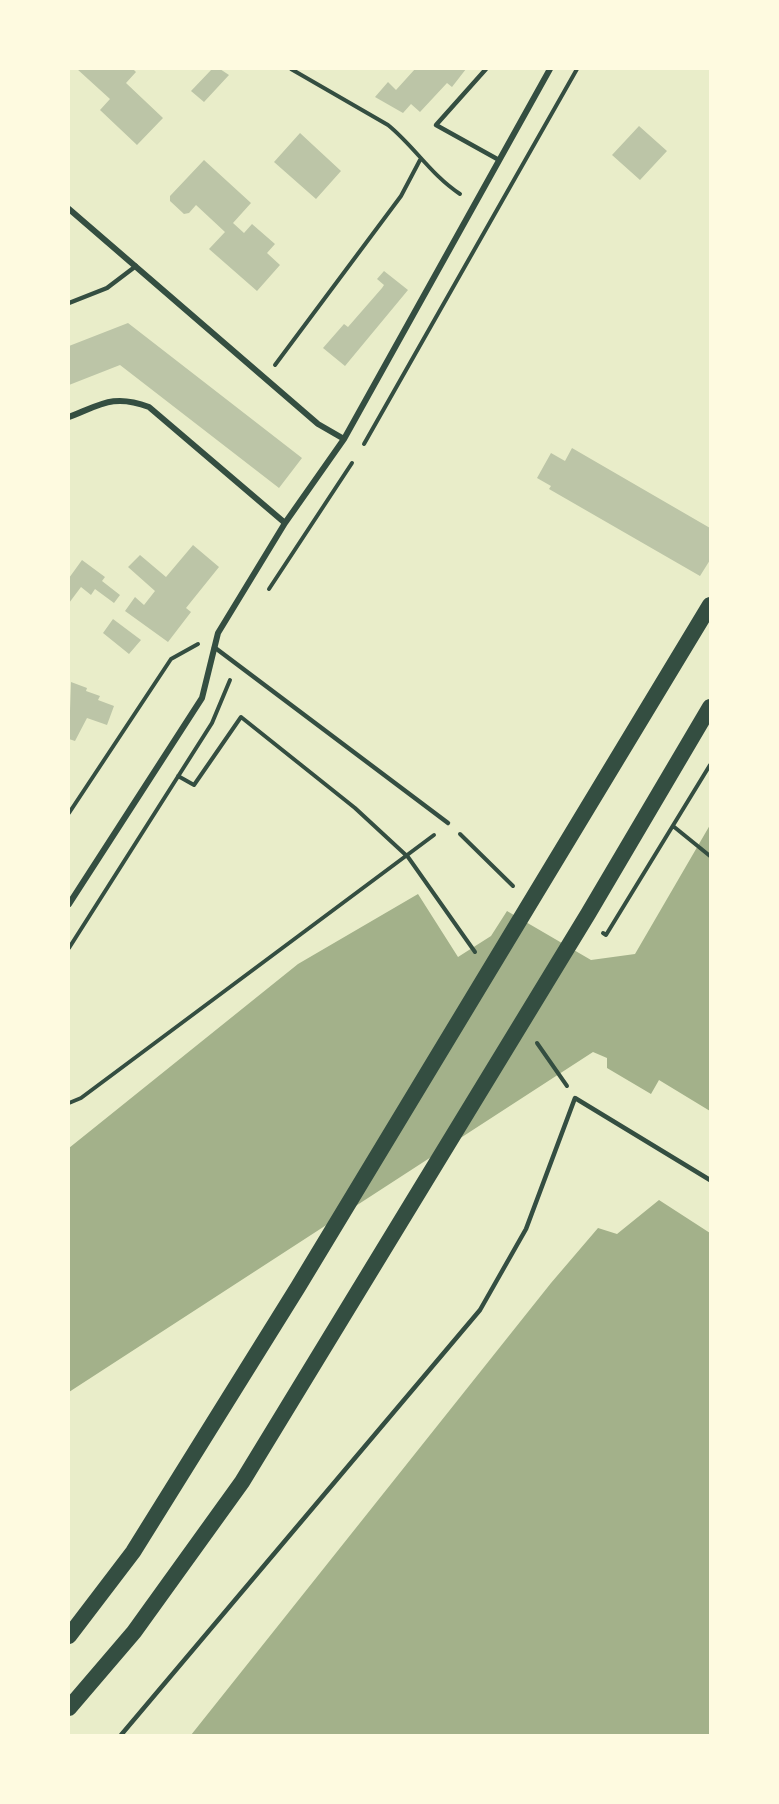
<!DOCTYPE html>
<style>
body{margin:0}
#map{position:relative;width:779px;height:1804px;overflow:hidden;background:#e9edc9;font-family:Mulish,sans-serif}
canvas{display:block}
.frame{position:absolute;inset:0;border:70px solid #fefae0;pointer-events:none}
</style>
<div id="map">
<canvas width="779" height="1804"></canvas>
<div class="frame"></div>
</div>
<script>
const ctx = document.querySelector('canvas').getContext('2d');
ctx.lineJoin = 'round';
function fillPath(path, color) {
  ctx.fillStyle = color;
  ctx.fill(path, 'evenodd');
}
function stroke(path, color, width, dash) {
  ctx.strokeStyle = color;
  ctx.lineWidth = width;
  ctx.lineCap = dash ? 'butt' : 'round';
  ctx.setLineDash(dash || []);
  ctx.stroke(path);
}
fillPath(new Path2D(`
 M710,825V1111L659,1080L651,1094L607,1068V1058L593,1052L69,1392V1148L298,964L418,894L458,957L491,936L507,911L591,960L635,954Z
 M659,1200L710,1233V1735H191L551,1283L598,1228L617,1234Z`), '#a3b18a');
fillPath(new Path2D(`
 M77,69H133L136,72L126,83L163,118L137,145L100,110L110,99Z
 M212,69H220L229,75L204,102L191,91Z
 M415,69H466L452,87L447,83L420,112L411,104L403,113L375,97L388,82L396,90Z
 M639,126L667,151L640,180L612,155Z
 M300,133L341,171L316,199L274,162Z
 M204,160L251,203L233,223L244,233L252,224L275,244L267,253L280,265L257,291L209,249L225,232L196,205L189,213L184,214L170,201V196Z
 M384,271L408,290L345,366L323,348L344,324L348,327L382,288L384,285L377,279Z
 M128,323L302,458L279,488L120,365L69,385V346Z
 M572,448L710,528V560L700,576L549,489L551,486L537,478L551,453L565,461Z
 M193,545L219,567L186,608L191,612L168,642L125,611L135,597L144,605L155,591L128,567L140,555L166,577Z
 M82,560L105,577L102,581L120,595L114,603L95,589L91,595L81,587L69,603V578Z
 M113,619L141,640L129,654L103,633Z
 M71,682L87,688L86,691L100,696L98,700L114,706L107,725L87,718L75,741L69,739Z`), '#bcc5a7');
stroke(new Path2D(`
 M291,69L388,125C414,146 431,175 460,194
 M275,365L401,196L420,160
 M364,444L577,69
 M269,589L352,463
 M178,776L194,785L241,717L355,808L408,857L475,952
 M69,813L171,659L198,644
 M673,826L710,856
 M460,834L513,886
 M603,933L606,935L710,765
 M69,948L212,723L230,680
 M537,1043L567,1086
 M69,1103L81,1098L434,835`), '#344e41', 4);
stroke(new Path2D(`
 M486,69L436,125L499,160
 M69,303L107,288L136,266
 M214,647L448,823
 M121,1735L480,1310L526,1229L575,1098L710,1180`), '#344e41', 4.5);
stroke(new Path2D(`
 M69,209L318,424L344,439
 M69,417C102,404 114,394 149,407L285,523
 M69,904L202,698L218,633L285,523L344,439L550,69`), '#344e41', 6);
stroke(new Path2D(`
 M69,1636L133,1552L298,1287L710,605
 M69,1708L134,1632L242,1482L588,914L710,707`), '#344e41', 16);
</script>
